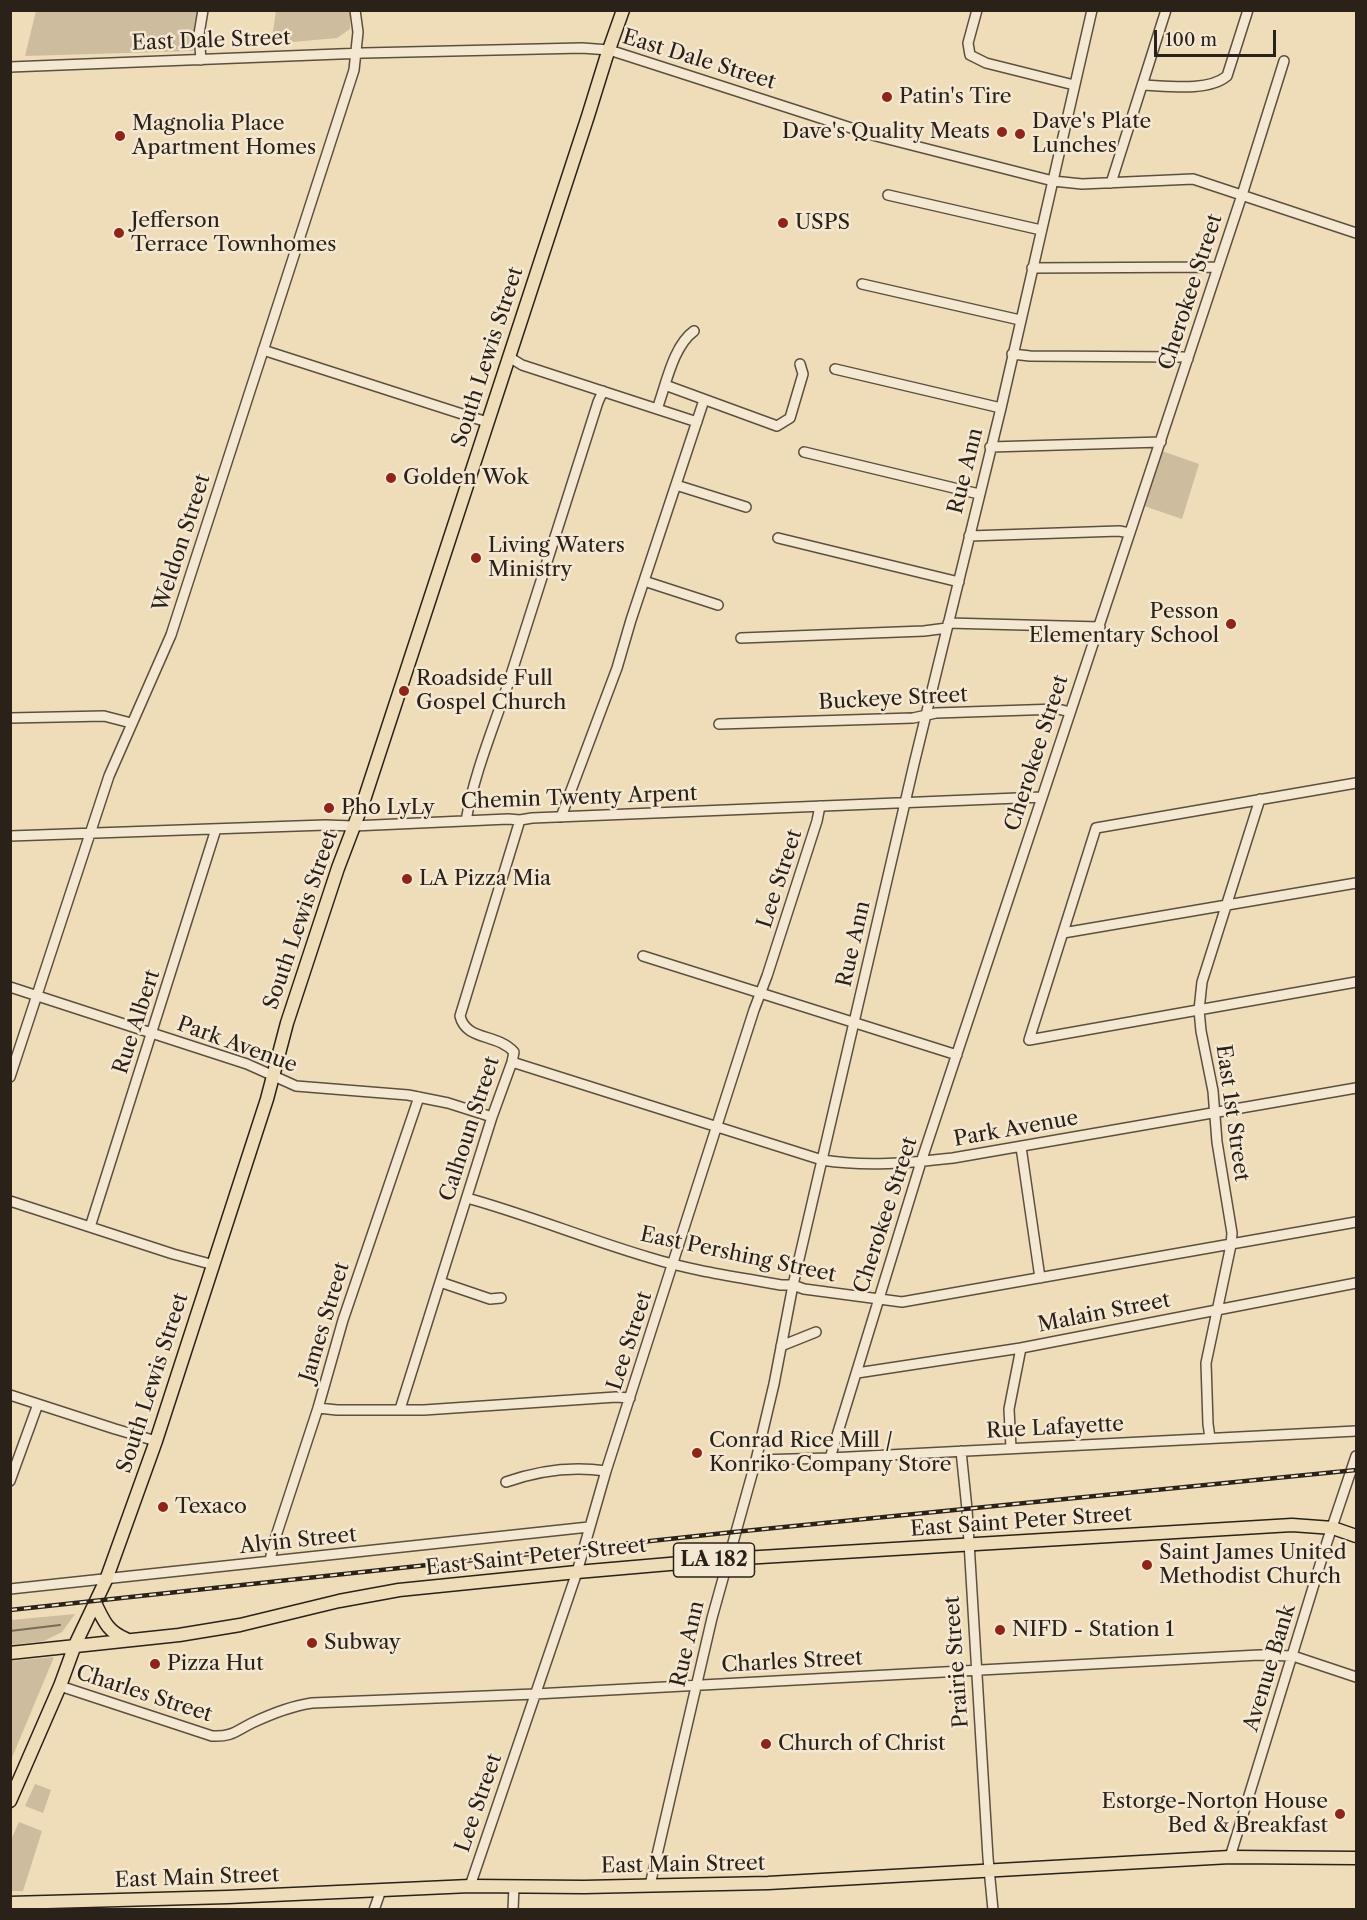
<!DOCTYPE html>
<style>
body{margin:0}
#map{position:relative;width:1367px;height:1920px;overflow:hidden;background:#efdcb9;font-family:"Libre Caslon Text",serif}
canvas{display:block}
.frame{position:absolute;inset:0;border:12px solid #2a2118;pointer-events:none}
.scale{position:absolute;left:1154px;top:30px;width:122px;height:27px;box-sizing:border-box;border:3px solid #2a2118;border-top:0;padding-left:8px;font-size:18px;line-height:21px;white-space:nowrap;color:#2a2118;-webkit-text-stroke:4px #f5e8d2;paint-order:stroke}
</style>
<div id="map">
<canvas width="1367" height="1920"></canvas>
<div class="frame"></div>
<div class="scale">100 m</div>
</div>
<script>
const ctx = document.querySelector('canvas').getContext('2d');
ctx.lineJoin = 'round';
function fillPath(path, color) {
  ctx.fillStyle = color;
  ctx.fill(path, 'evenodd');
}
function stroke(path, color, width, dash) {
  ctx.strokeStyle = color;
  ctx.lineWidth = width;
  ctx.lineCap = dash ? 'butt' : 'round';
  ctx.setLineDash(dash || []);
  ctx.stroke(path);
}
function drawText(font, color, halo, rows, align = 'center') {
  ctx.font = font + ' "Libre Caslon Text",serif';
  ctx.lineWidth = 5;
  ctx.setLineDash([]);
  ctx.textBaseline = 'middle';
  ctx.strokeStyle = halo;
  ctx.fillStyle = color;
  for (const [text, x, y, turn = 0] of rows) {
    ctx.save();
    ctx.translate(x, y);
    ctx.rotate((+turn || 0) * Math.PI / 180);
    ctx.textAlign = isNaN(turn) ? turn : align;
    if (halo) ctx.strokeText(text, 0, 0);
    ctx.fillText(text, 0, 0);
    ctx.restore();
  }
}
fillPath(new Path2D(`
 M36,11H199L193,51L25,56Z
 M276,11H350V29L337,38L271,44Z
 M1162,451L1199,464L1182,519L1144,506Z
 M75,1614L62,1632L44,1641L11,1645V1620Z
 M54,1657L11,1760V1661Z
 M35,1784L51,1790L43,1813L25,1806Z
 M19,1822L42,1831L23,1891H11V1840Z`), '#cebc9e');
stroke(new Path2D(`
 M10,1631L60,1625`), '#786b58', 2);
const minor = new Path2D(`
 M977,10L968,43L970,55L986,63L1074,85
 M201,60L199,34L203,10
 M10,67L364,53L582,48L609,50L628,56L876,136L1053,181L1082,184L1193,179L1356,233
 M1143,85C1167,86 1208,92 1227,76L1248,10
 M1111,183L1166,10
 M888,195L1041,230
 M1032,268L1218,267
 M862,284L1020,320
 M263,350L487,422
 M1012,354L1030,356L1183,357L1188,359
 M509,357L522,365L697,422
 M835,369L1001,408
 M665,385L777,426L790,418L803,374L800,364
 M657,409C666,385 673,346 694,331
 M990,447L1161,442
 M804,452L979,494
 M676,485L746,507
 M969,536L1119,531L1130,533
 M778,538L959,582
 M644,581L718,605
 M948,623L1100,627
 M741,638L924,631L947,628
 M10,718L104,716L131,723
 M719,724L913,718L936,713L1058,709L1070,712
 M1356,783L1096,828L1029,1040L1356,982
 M561,817L617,668L631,620L704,400
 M466,821C474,773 494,727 509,681C539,588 568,495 598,402L603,391
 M10,836L325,825L353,826L508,819L520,820L532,818L1042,797
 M1063,933L1356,883
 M643,956L957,1055
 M10,987L247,1064L296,1086L408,1095L448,1103L492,1117
 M512,1062L822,1160C866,1167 909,1163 953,1158L1356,1088
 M10,1077L109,776L171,635L354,70L358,32L355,10
 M1021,1147L1040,1278
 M467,1198C529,1215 589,1240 651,1258C693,1271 738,1277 781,1285H793L804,1289L902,1302L1356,1222
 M10,1201L173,1254L214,1265
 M90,1227L216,829
 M440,1282L490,1299L501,1298
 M781,1346L816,1332
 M857,1373L1021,1348L1356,1283
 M10,1395L115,1429L156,1441
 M318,1408L337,1410H424L616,1397L630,1398
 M400,1409L492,1117L512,1062L514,1052C497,1033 466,1041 460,1016L520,820
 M1210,1438L1208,1424L1206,1363L1231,1245L1232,1233L1217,1142L1213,1091L1201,1031L1199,1010L1202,982L1260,799
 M1011,1448L1009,1409L1021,1348
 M961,1451L967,1509L988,1858L993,1910
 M830,1458L921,1162L1242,195L1284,61
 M756,1460L830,1458L1356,1431
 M10,1481L38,1404
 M506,1482C537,1471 573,1466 606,1471
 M270,1560L275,1539L318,1408L343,1320L419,1097
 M10,1589L589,1527
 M60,1686L212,1736C232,1737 236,1731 252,1723C271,1714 291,1706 312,1703L535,1694L1259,1655L1293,1656L1356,1677
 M1230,1857L1327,1542L1356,1456
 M650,1885L712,1618L756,1460L774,1384L793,1285L822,1160L914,764L1001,408L1092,10
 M470,1886L577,1572L606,1471L754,1010L767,976L817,821L820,806
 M374,1910L381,1890
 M513,1910L514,1886`);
const major = new Path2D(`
 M95,1603C104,1621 107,1631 126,1639
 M10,1653L179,1635L240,1625L339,1601L399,1590L577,1572L727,1559L1292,1525L1333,1528L1356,1536
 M10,1801L60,1686L75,1645L106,1580L156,1441L267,1099L287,1023L338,868L365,797L588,116L606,58L623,10
 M10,1903L228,1897L470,1886L584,1887L768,1883L1230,1857L1356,1858`);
stroke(minor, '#5b5040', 12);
stroke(major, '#2a2118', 15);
stroke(minor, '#f5e8d2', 9);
stroke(major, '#efdcb9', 12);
const rail = new Path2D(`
 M10,1610L734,1532L1356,1470`);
stroke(rail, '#2a2118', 4.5);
stroke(rail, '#f5e8d2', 2, [7]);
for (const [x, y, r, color] of [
 [887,97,6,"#8f2418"],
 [1002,132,6,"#8f2418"],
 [1020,134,6,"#8f2418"],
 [120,136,6,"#8f2418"],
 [783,223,6,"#8f2418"],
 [119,233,6,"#8f2418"],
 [391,478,6,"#8f2418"],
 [476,558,6,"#8f2418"],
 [1231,624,6,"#8f2418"],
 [404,691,6,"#8f2418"],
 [329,808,6,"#8f2418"],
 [407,879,6,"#8f2418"],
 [697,1453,6,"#8f2418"],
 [163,1507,6,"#8f2418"],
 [1147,1565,6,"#8f2418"],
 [1000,1630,6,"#8f2418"],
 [312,1643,6,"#8f2418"],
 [155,1664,6,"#8f2418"],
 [766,1744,6,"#8f2418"],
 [1340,1814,6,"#8f2418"]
]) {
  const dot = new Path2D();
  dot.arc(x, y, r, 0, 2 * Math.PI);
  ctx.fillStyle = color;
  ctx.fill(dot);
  stroke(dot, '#f5e8d2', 2);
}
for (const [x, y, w] of [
 [714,1560,81]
]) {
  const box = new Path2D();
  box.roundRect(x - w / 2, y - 17, w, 34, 4.5);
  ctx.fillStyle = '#f5e8d2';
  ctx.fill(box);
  stroke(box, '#2a2118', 1.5);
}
drawText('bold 20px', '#2a2118', null, [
 ["LA 182",714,1560]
]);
drawText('21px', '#2a2118', '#f5e8d2', [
 ["East Dale Street",211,41,-2],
 ["East Dale Street",699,60,17],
 ["Cherokee Street",1191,292,-72],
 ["South Lewis Street",488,357,-72],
 ["Rue Ann",966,471,-76],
 ["Weldon Street",182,543,-72],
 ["Buckeye Street",893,699,-3],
 ["Cherokee Street",1037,753,-72],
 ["Chemin Twenty Arpent",579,798,-2],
 ["Lee Street",780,879,-72],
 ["South Lewis Street",301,920,-71],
 ["Rue Ann",854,944,-77],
 ["Rue Albert",137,1022,-72],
 ["Park Avenue",237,1045,20],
 ["East 1st Street",1232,1113,82],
 ["Calhoun Street",470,1129,-72],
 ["Park Avenue",1016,1129,-10],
 ["Cherokee Street",886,1215,-72],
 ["East Pershing Street",738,1255,12],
 ["Malain Street",1104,1313,-11],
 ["James Street",325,1322,-73],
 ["Lee Street",630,1341,-72],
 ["South Lewis Street",153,1383,-72],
 ["Rue Lafayette",1055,1428,-3],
 ["East Saint Peter Street",1021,1522,-4],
 ["Alvin Street",298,1541,-6],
 ["East Saint Peter Street",536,1557,-6],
 ["Rue Ann",688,1644,-77],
 ["Charles Street",792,1662,-3],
 ["Prairie Street",957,1662,-94],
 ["Avenue Bank",1270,1668,-73],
 ["Charles Street",144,1694,18],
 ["Lee Street",479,1803,-71],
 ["East Main Street",683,1865,-1],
 ["East Main Street",197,1878,-2]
]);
drawText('21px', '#2a2118', '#f5e8d2', [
 ["Patin's Tire",899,97],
 ["Dave's Plate",1032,122],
 ["Lunches",1032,146],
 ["Magnolia Place",132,124],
 ["Apartment Homes",132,148],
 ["Dave's Quality Meats",990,132,"right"],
 ["Jefferson",131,221],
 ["Terrace Townhomes",131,245],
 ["USPS",795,223],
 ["Golden Wok",403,478],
 ["Living Waters",488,546],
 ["Ministry",488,570],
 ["Pesson",1219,612,"right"],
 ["Elementary School",1219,636,"right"],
 ["Roadside Full",416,679],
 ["Gospel Church",416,703],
 ["Pho LyLy",341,808],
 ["LA Pizza Mia",419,879],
 ["Conrad Rice Mill /",709,1441],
 ["Konriko Company Store",709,1465],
 ["Texaco",175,1507],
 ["Saint James United",1159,1553],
 ["Methodist Church",1159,1577],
 ["NIFD - Station 1",1012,1630],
 ["Subway",324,1643],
 ["Pizza Hut",167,1664],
 ["Church of Christ",778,1744],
 ["Estorge-Norton House",1328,1802,"right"],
 ["Bed & Breakfast",1328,1826,"right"]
], 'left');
</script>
